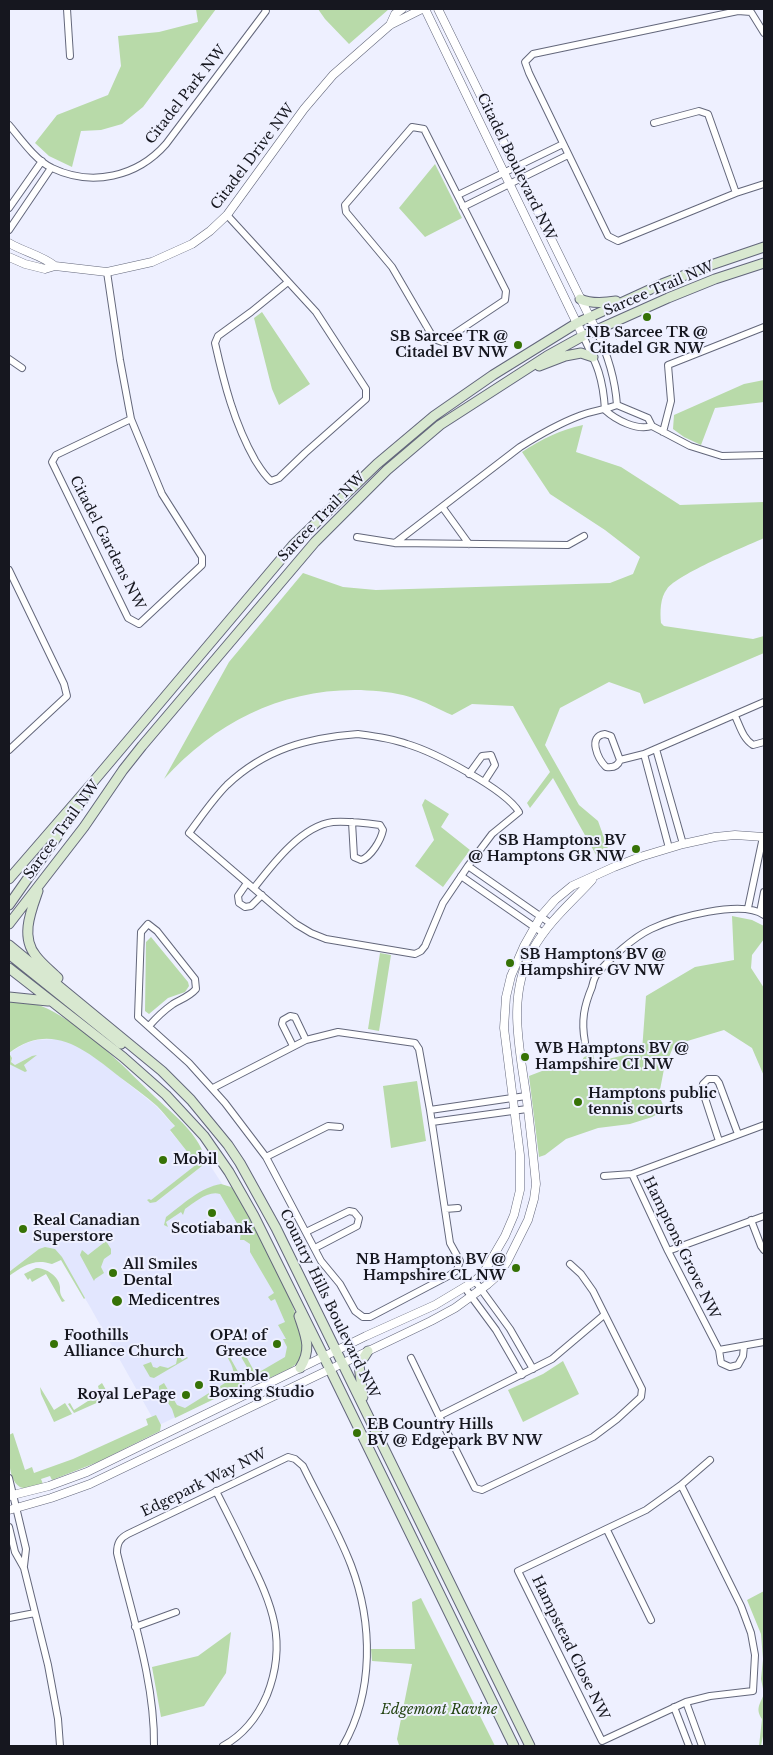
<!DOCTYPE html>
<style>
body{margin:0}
#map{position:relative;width:773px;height:1755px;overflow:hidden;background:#eef0ff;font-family:"Libre Baskerville",serif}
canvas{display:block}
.frame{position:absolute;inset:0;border:10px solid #16171f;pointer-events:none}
</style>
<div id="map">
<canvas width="773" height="1755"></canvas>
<div class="frame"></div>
</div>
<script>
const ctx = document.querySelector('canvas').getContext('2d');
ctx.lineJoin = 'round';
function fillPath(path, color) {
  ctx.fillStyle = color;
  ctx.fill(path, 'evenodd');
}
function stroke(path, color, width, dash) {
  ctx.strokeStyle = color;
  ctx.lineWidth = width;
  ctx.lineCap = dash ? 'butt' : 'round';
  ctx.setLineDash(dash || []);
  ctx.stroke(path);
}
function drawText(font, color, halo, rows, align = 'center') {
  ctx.font = font + ' "Libre Baskerville",serif';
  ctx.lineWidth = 4;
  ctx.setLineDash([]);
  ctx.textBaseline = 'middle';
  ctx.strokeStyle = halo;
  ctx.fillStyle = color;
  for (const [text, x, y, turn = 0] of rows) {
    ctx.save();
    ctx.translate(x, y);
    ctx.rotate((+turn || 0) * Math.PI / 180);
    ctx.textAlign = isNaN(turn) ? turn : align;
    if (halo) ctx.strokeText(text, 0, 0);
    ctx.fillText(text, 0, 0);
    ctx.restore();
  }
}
fillPath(new Path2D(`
 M59,1039L73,1043L90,1053L156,1106L175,1127L170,1131L198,1164L150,1201L149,1199L148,1200L156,1202L202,1166L204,1161V1156L230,1196L302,1353L258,1378L157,1426L89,1305L55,1249H39L9,1272V1064L26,1071L24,1065L32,1056L15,1065L11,1062L12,1058L9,1053L26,1043L37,1040Z`), '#e2e6fe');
fillPath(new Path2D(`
 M196,9H216L143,107L122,124L101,130L81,131L72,167L49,156L35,143L57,115L108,95L121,66L118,36L159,32L198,22Z
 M318,9H389L349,44L325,19Z
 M435,164L462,218L425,237L399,208Z
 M262,312L310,384L279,405L272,389L254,318Z
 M764,380V402L715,408L701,445L684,437L673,429L674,415L744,384Z
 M583,425L576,452L621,467L680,505L764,502V538C744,547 678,574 667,589C660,598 660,612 661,623L664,626L753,639L764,636V653L644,704L640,693L609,682L560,708L545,745L579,805L598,821L611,857L600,862L553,778L530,808L527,803L550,772L513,706L472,704L452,715C438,709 424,701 410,697C394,692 377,691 361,690C283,688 216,722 164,779L229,662L303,573L343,587L376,590L610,583L633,574L640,557L605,530L550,494L522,452C542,439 560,430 583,425Z
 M425,799L449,814L441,827L470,850L443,887L415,866L434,840L422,805Z
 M732,916L752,920L764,926V939L752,955L751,968L764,988V1076L752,1048L724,1030L674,1045L664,1069L659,1095L665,1110L652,1117L630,1124L598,1128L566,1139L545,1155L539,1157L529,1076L542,1071L580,1064L584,1057L593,1054L595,1062L642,1051L646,996L695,967L734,960Z
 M151,937L188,982L189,986L185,992L168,998L149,1014L145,1011L146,942Z
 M380,953L391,955L379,1031L368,1029Z
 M9,999C28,1001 43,1005 59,1015C95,1036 125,1068 155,1097C172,1113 194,1130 203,1152C205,1157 204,1161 202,1166L156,1202L150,1203L147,1200L149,1199L151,1200L197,1164L170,1130L175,1126C169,1120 163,1112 157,1106C146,1096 133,1087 121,1078C87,1051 52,1020 9,1053L12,1058L11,1062L15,1065L32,1056L37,1055L24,1065L27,1071L25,1072L9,1064Z
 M417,1081L426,1141L391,1148L383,1086Z
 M221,1184L231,1187L242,1200L288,1294L302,1331L304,1340L301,1360L291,1368L261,1382L255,1381L240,1355L248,1350L247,1358L253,1369L261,1371L285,1357L287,1347L283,1339H286L278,1325L285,1322L275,1299L271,1301L268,1297L274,1293L250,1252V1244L244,1240H240L241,1230L220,1194C208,1190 194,1203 185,1209L183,1215L181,1212L166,1222L168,1227L164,1225L166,1217C182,1205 201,1187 221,1184Z
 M106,1241L111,1249V1254L104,1259L101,1267L104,1273L95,1279L94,1281L80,1255L82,1250L88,1255Z
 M45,1247L55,1249L62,1257L85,1298L84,1299L61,1260L52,1264C34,1258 23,1266 9,1276V1272L39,1249Z
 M36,1268C46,1268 59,1276 60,1287C60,1293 60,1295 65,1301L62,1302L46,1274L32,1282L30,1278L28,1280L24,1274Z
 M178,1354L182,1360L187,1357L188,1358L154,1378L150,1377L143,1365L151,1362L153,1367L157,1368L160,1366L168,1368L176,1364Z
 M228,1354L245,1384L175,1418L172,1409L159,1389V1386L164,1383L177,1405L185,1408L225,1383L233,1382C235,1370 232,1365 226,1355Z
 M563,1361L579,1394L523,1422L508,1390L543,1374Z
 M102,1383L110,1397L74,1413L68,1404L70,1403L74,1410L88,1401L84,1393L88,1391L92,1395L99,1390L98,1386Z
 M40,1387L54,1410L65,1403L72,1414L54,1422L41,1394Z
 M156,1415L161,1425L160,1431L98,1462L52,1480L50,1476L41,1479L43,1484C37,1485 29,1489 23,1488C6,1484 9,1448 9,1435L13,1433L25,1470L32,1467L34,1473L73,1459L148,1425L146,1419Z
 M764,1591V1731L761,1746H759L762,1719C755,1709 760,1704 764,1694L761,1679L763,1659L761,1634L747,1600Z
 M421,1598L495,1746L399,1745L397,1739L412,1664L372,1661L371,1649H415L412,1602Z
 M231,1632L226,1673L204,1706L161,1717L152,1667L198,1656Z`), '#b8daa9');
const minor = new Path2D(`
 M67,9L70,56
 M764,33L751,12L738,11L533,54L525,62L529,73L608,236L618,241L736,193L764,184
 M654,123L699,111L708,114L736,193
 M9,125C20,138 36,161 52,168C92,187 137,177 166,144L266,11L265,9
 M412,127L424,129L506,291L505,300L442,342L434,339L392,267L346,212L345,205Z
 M458,195L563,144
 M463,207L568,155
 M9,208L42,161
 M227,215L316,312L366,389V399L305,453L279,478L271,481C264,475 260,468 255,460C234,423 224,383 215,343L218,336L251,312L288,282
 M9,230L51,168
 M107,272L120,360L131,419L162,494L202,557V565L139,624L128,618L52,462L56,455L131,419
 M596,330C608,355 615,377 617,405
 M583,336C597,365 603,377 605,410C616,420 637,431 652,426
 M9,359L22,368
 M663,432L671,401L668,365L764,327
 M443,508L469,544
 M357,537L395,543L568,545L584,536
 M395,543L520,447C539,435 558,424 579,416C591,411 604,410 617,405L648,418L652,426L690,446L722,456L764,455
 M9,570L64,684L67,696L9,750
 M735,716C740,726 743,739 753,745L764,742
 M358,734C374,736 391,738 407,744C434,752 505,789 519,812L492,834L468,866L443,903L425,946L421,951L415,954L326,939L311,933L296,924L280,911L189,833C201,817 213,799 227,785C265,749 307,738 358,734Z
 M656,749L683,844
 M644,754L669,848
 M620,760L611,736L605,734C587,736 598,759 606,767C613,768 618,766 620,760L644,754L764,702
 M469,774L482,756L491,755L495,765L484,782
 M468,866L550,923
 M461,876L543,933
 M247,883L238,896L239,903L245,907L251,906L262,895
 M254,888C272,865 301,826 333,822C349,821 365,823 380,825L383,830C381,840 371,857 361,860L354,857L352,822
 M748,908L763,837
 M760,912L764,892
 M149,1026C156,1018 163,1011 173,1004C181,999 189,997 196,989L195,979L157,931L148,924L141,932L138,1017L189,1063L225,1103L266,1157L321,1261L340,1284L355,1311L363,1317H370L450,1275L457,1270L460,1261L450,1243L430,1110L419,1049L415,1043L338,1032L306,1040L213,1088
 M585,1042C581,1021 584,1006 592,987C593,982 595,976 598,973C609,959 634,937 651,929C674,918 742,899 764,915
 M293,1046L282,1024L283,1020L290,1016L295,1017L306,1040
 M430,1110L526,1096
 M432,1122L527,1109
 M719,1141L702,1089L703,1084L708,1079H716L719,1083L738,1134
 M266,1157L328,1126L340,1127
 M632,1174L668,1251L719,1350L764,1342
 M604,1176L632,1174L764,1125
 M445,1209L458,1208
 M751,1220L761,1246L764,1250
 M306,1232L349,1211L354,1212L359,1218L357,1226L315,1248
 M668,1251L764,1216
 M570,1264L581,1274L593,1291L642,1389L641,1397L617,1419L593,1437L482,1490L475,1488L439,1416L552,1359L604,1315
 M475,1281L510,1329L533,1369
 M465,1288L496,1330L522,1375
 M719,1350L721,1363L730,1367L738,1365L743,1356L744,1346
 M411,1358L439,1416
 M9,1478L26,1549L24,1566
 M681,1485L741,1606L751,1633L755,1655L753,1691L710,1696L686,1702L602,1741L518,1571L646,1510Z
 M681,1485L710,1460
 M216,1491C227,1513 238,1534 248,1556C272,1604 288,1642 267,1695C258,1716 243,1735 223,1746
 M9,1527L15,1552L24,1568L48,1665L58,1719L60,1746
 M607,1530L651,1620
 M9,1618L35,1613
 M135,1627L176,1612
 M686,1702L702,1746
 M674,1707L689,1746
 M154,1746C155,1682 132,1615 117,1553C117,1543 120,1538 128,1534L288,1457L295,1459L303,1466C319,1499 338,1531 351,1565C373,1623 374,1692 343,1746`);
const tertiary = new Path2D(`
 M425,9L583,336
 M438,9L596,330
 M390,25L395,14L402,9
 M9,243C24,252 41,255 55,266
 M9,257L25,264L45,269L55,266L107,272L152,262L192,244L210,231L227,215L304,109L333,75L390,25L422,9
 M9,1496L49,1486L87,1472L366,1336L435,1305L475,1281L484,1272L505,1236L514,1215L520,1190V1155L504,1028L506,997L511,976L524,946L541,916L555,900L572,886L614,867L640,857L683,844L715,837L735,835L764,837
 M9,1510L51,1498L90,1484L431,1321L455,1308L488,1284L497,1276L507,1262L528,1220L534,1199L536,1184C533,1154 530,1124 526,1094C519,1045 507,994 533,949C549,921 571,903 592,880`);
const secondary = new Path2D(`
 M580,299C591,304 604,303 616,301
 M539,366L565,356L581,353L593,357
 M9,879L93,782L293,545L377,464L434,416L493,375L577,323L662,284L711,265L764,247
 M38,891C31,911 20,937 36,956C42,964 51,971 58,978
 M9,905L85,797
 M9,924L84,827L123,770L142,746L315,542L387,470L440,425L547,356L583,336L668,298L715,279L764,263
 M9,945L162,1071L191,1100L228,1145L240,1163L276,1228L530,1746
 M9,954L121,1044
 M9,968L123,1057L166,1095L204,1136L229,1172L254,1216L320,1349L514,1746
 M9,997L48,1001
 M299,1316C306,1337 312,1349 300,1368
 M363,1397L359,1365L368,1351`);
stroke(minor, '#63677b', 8);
stroke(tertiary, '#63677b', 9);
stroke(secondary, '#63677b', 11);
stroke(minor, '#fff', 6);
stroke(tertiary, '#fff', 8);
stroke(secondary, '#d8e8d0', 9);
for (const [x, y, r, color] of [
 [647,317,5,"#367206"],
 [518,345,5,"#367206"],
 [636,849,5,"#367206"],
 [510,963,5,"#367206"],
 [525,1057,5,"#367206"],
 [578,1102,5,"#367206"],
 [163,1160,5,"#367206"],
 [212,1213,5,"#367206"],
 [23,1229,5,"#367206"],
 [516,1268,5,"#367206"],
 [113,1273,5,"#367206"],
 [117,1301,6,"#367206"],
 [54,1344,5,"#367206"],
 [277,1344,5,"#367206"],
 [199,1385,5,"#367206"],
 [186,1395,5,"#367206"],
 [357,1433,5,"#367206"]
]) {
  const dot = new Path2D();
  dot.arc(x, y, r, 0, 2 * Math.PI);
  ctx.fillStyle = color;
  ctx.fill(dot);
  stroke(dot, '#eef0ff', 2);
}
drawText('14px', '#16171f', '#eef0ff', [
 ["Citadel Park NW",186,95,-52],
 ["Citadel Drive NW",253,157,-53],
 ["Citadel Boulevard NW",516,167,64],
 ["Sarcee Trail NW",659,289,-23],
 ["Sarcee Trail NW",322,517,-46],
 ["Citadel Gardens NW",107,543,63],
 ["Sarcee Trail NW",62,830,-54],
 ["Hamptons Grove NW",681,1248,64],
 ["Country Hills Boulevard NW",329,1304,64],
 ["Edgepark Way NW",204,1483,-26],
 ["Hampstead Close NW",570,1648,64]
]);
drawText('bold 14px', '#16171f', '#eef0ff', [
 ["NB Sarcee TR @",647,333,"center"],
 ["Citadel GR NW",647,349,"center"],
 ["SB Sarcee TR @",508,337,"right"],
 ["Citadel BV NW",508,353,"right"],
 ["SB Hamptons BV",626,841,"right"],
 ["@ Hamptons GR NW",626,857,"right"],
 ["SB Hamptons BV @",520,955],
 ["Hampshire GV NW",520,971],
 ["WB Hamptons BV @",535,1049],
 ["Hampshire CI NW",535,1065],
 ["Hamptons public",588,1094],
 ["tennis courts",588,1110],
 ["Mobil",173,1160],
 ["Real Canadian",33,1221],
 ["Superstore",33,1237],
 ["Scotiabank",212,1229,"center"],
 ["NB Hamptons BV @",506,1260,"right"],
 ["Hampshire CL NW",506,1276,"right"],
 ["All Smiles",123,1265],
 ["Dental",123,1281],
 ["Medicentres",128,1301],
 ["Foothills",64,1336],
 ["Alliance Church",64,1352],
 ["OPA! of",267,1336,"right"],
 ["Greece",267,1352,"right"],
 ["Rumble",209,1377],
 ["Boxing Studio",209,1393],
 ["Royal LePage",176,1395,"right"],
 ["EB Country Hills",367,1425],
 ["BV @ Edgepark BV NW",367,1441]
], 'left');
drawText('italic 14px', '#244412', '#eef0ff', [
 ["Edgemont Ravine",439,1710]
]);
</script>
